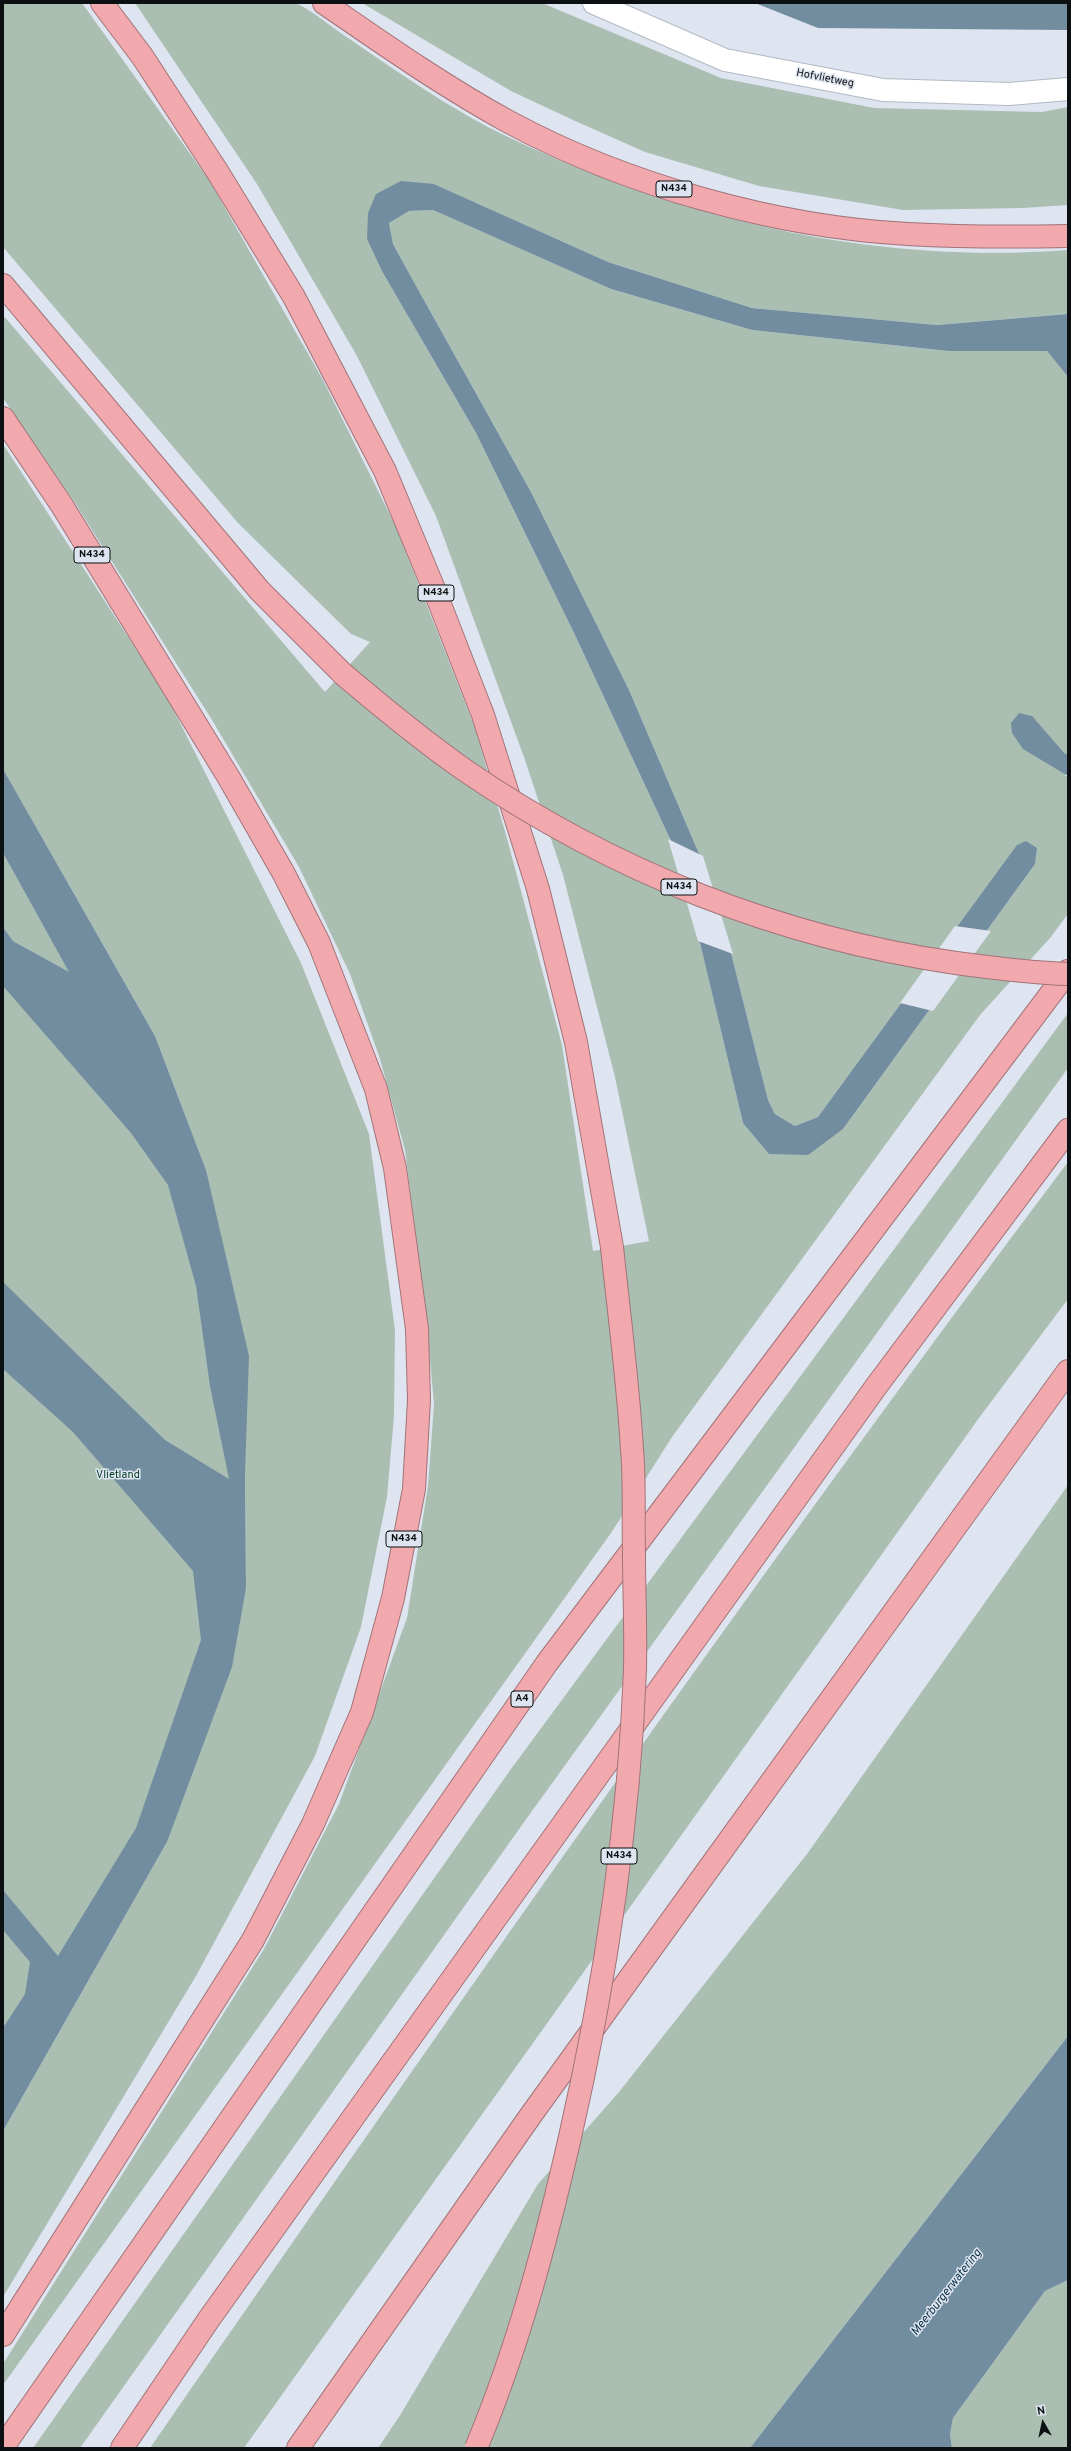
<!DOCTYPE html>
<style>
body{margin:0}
#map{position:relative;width:1071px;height:2451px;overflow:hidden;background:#dee5f0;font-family:Overpass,sans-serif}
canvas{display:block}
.frame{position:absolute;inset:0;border:4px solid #0d1013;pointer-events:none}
.north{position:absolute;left:1023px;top:2403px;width:40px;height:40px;-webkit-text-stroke:3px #dee5f0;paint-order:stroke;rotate:351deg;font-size:11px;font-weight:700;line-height:16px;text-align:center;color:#0d1013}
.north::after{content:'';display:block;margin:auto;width:14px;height:18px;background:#0d1013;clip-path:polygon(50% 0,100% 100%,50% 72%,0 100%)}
</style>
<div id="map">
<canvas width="1071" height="2451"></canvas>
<div class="frame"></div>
<div class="north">N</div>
</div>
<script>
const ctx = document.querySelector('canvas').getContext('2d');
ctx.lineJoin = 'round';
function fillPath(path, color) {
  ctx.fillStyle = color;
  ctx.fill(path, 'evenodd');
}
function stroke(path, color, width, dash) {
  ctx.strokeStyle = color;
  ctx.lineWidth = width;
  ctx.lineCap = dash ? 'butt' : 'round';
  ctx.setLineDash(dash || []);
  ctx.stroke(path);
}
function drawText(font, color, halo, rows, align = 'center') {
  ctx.font = font + ' Overpass,sans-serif';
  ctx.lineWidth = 3;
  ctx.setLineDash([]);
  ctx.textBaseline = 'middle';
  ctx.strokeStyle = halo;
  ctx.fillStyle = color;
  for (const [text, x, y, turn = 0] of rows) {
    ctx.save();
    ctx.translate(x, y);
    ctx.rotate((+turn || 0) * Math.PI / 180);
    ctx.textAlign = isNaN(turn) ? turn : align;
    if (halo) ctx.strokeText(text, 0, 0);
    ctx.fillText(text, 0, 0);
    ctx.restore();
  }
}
fillPath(new Path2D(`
 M3,3H82L209,180L323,380L396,527L475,728L508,842L562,1045L593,1251L649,1241L615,1077L563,875L525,760L436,516L357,356L257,184L135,3C173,3 211,3 249,3C263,3 280,0 294,3C305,5 337,31 348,38C395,70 449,108 500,133C675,219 873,265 1068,250V314L937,325L752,308L608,262L434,184L376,194L383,273L476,433L574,633L671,841L700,943L743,1123L843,1129L1035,864L1037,848L903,1004L818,1117L795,1126L775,1114L768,1100L731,953L700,856L629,690L531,492L415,284L393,244L389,223L409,211L433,210L611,289L752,330L948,351H1047L1068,377V753L1065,754V776H1068V914L1050,938L980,1015L672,1437L611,1533L3,2385V2364L264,1949L339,1804L407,1618L428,1486L434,1404L427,1326L405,1150L380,1059L350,974L299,867L212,720L75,503L3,398V315L325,692L370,642L351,634L238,523L3,247Z
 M362,3H542L721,78L874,108L1042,112L1068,107V205L1023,208L903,210L759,186L645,152L573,120L511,91Z
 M3,444L167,697L301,963L369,1134L395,1330L394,1416L387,1497L361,1627L315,1756L196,1976L3,2297V2131L167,1842L246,1588L245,1474L206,1170L155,1036L3,769Z
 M3,853L70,973L13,941L3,927Z
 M3,939L164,1130L224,1353L235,1485L219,1637L144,1853L3,2089Z
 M1068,1013V1068L527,1818L80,2448H33L511,1769Z
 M1068,1162V1299L979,1418L244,2448H150C450,2015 751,1583 1068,1162Z
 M1068,1485V2036L750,2448H378L399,2417L538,2184L619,2092L807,1854Z
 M1068,2280V2448H952L950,2434L953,2418L1045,2291Z`), '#aabfb2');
fillPath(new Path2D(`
 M755,3H1068V30L818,28Z
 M401,181L434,184L608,262L752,308L937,325L1068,314V377L1047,351H948L752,330L611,289L433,210L409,211L389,223L393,244L415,284L531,492L629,690L700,856L731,953L768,1100L775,1114L795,1126L818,1117L1017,845L1026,841L1037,848L1035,864L843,1129L808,1155L769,1154L743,1123L700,943L671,841L574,633L476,433L383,273L367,239L368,213L376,194Z
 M1019,713L1032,716L1065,754L1068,753V776L1023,749L1012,733L1011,723Z
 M3,769L155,1036L206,1170L249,1356L245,1474L246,1588L232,1667L167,1842L3,2131V2028L25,1994L30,1962L3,1930V1890L58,1956L136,1828L201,1640L193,1571L73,1432L3,1369V1282L165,1440L229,1479L210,1386L196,1286L168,1185L131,1133L3,986V927L13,941L69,972L3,853Z
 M1068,2036V2280L1045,2291L953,2418L950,2434L952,2448H750Z`), '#728d9f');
fillPath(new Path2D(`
 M668,839L703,856L733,954L698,941Z
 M955,926L991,931L933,1011L900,1003Z`), '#dee5f0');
const minor = new Path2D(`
 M594,3L725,60L883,90L1009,94L1068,89`);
const highway = new Path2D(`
 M102,3L142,56L217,171L294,297L385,471L434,589L483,715L538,889L576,1042L612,1247
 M324,3C385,45 445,87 509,122C626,185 776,227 908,234C961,237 1015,237 1068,236
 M3,285L260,591L343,674
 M3,418L61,504L229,778L284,874L319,943L376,1089L395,1168L417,1329L419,1400L414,1489L393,1598L362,1712L313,1824L253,1940L3,2335
 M3,2447L547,1663L1068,971
 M122,2448L209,2319L875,1388L1068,1130
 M298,2448L531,2115L1068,1371`);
stroke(minor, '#b1b9c3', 24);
stroke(highway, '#a17378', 24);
stroke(minor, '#fff', 22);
stroke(highway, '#f1a9ae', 22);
const highwayBridge = new Path2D(`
 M343,674C383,708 423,741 466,771C612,871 781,938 956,963C993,968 1031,973 1068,974
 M476,2448C518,2348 546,2242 570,2137C605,1984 629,1827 635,1670C636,1631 634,1592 634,1553C633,1518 635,1483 632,1449C628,1381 619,1314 612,1247`);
stroke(highwayBridge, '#a17378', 24, []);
stroke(highwayBridge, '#f1a9ae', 22);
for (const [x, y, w] of [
 [674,189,36],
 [92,555,36],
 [436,593,36],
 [679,887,36],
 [404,1539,36],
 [522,1699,22],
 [619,1856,36]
]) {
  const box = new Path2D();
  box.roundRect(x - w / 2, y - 8, w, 16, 3);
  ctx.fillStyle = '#dee5f0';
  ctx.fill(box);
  stroke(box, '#0d1013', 1);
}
drawText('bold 10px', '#0d1013', null, [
 ["N434",674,189],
 ["N434",92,555],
 ["N434",436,593],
 ["N434",679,887],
 ["N434",404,1539],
 ["A4",522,1699],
 ["N434",619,1856]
]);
drawText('11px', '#0d1013', '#dee5f0', [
 ["Hofvlietweg",825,79,11]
]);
drawText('11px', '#084128', '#dee5f0', [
 ["Vlietland",118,1476]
]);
drawText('italic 12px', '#0c3248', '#dee5f0', [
 ["Meerburgerwatering",947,2293,-52]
]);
</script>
